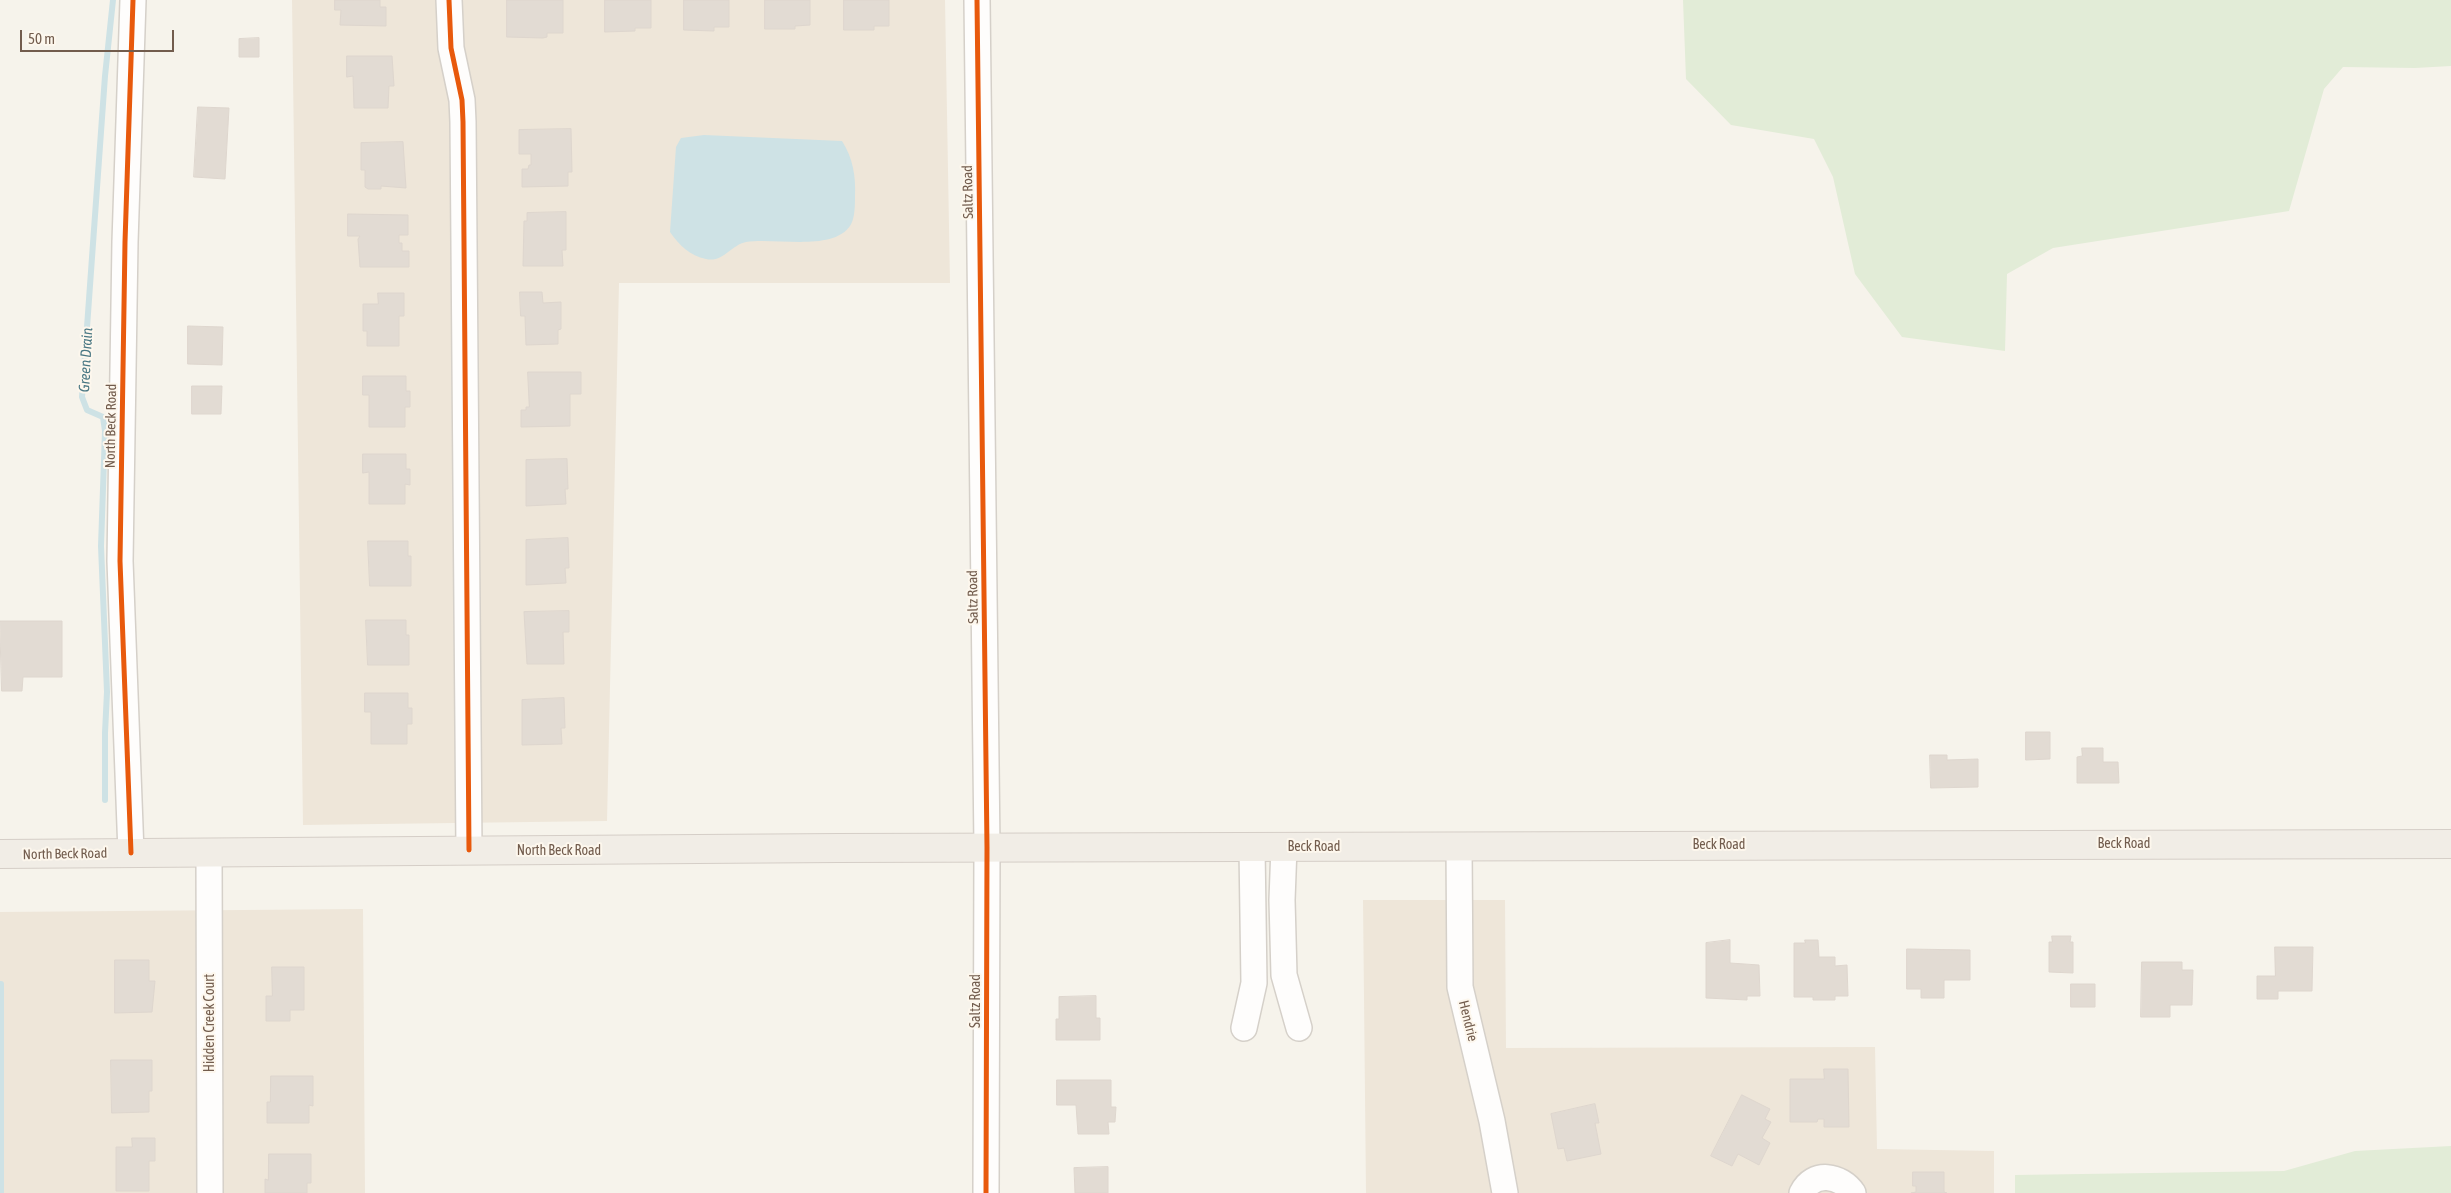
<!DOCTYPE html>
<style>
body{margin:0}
#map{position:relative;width:2451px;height:1193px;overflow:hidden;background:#f6f3eb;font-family:"Asap Condensed",sans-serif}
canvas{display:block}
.scale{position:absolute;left:20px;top:30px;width:154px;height:22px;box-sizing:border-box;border:2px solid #725c4d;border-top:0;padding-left:6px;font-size:15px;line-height:18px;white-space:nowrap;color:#725c4d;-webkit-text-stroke:4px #fdf7ed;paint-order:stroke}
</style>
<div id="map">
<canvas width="2451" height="1193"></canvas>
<div class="scale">50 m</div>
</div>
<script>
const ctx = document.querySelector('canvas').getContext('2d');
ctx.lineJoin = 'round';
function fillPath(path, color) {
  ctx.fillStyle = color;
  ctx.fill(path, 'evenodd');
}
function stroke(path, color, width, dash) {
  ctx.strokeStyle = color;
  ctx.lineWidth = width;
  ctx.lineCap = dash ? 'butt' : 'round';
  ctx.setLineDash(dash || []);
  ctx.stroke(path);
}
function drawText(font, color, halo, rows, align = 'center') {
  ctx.font = font + ' "Asap Condensed",sans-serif';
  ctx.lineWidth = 4;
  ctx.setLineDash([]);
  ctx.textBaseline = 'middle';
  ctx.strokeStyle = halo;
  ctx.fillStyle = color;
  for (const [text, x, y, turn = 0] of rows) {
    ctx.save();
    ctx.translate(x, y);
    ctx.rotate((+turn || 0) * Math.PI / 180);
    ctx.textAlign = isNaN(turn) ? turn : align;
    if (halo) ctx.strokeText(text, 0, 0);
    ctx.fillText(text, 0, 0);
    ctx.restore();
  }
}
fillPath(new Path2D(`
 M292,0H945L950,283H619L607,821L303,825Z
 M1363,900H1505L1506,1048L1875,1047L1877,1149L1994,1151V1193H1366Z
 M363,909L365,1193H0V912Z`), '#eee6d9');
fillPath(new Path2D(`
 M1683,0H2451V66L2415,68L2343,67L2324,89L2289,211L2053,248L2007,274L2005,351L1902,337L1855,274L1833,177L1814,139L1731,125L1686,79Z
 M2451,1146V1193H2015V1175L2284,1171L2355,1151Z`), '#e2ecd7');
fillPath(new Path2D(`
 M704,135L842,141C853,158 856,177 855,196C855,205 855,219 850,226C832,252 774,237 746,242C731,245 723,263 706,259C690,256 679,245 670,232L676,147L681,138Z`), '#cee2e5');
stroke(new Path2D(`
 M105,800V733L107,692L101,546L105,431L103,417L87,410L82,397L105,76L113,0
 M1,1193V984`), '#cee2e5', 6);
const building = new Path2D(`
 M335,0H380V7H386V26L340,25L341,10H335Z
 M507,0H563V33H547V37L543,38L507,37Z
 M605,0H651V28H635V31L605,32Z
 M684,0H729V27H714V31L684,30Z
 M765,0H810V25L795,26V29H765Z
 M844,0H889V26H874V30H844Z
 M259,38V57H239V39Z
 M347,56H392L394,86H389L388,108H354L353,76L347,77Z
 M198,107L229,108L225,179L194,177Z
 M571,129L572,172H568V186L522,187V169H528L529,165H531V154H519V130Z
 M403,142L406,188L381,186V189H368L365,187V170H361V143Z
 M566,212V250H562L563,266H523L524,221H527V213Z
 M348,214L408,215V235H399V243H402V251H409V267H360L358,239L360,236H348Z
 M520,292H542L543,303L561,302V329L558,330V344L526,345L525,316H521Z
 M378,293H404V316H399V346H367V331H363V304H378Z
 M188,326L223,327L222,365L188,364Z
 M528,372H581V394H570V426L521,427V410H526V407H529Z
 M363,376H406V391H410V407H405V427H369V395H363Z
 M192,386H222L221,414H192Z
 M363,454H406V469H410V485L405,484V504H369V472L363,473Z
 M567,459L568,489H565L566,504L526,506V460Z
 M568,538L569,568H565L566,583L526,585V540Z
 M368,541H408V556H411V586H370Z
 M569,611V632H563L564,664H527L524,612Z
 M366,620H406V635H409V665H368Z
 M0,621H62V677H23L22,691H2Z
 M365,693H408V708H412V724H407V744H371V712H365Z
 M564,698L565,728H561L562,744L522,745V700Z
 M2026,732H2050V759L2026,760Z
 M2082,748H2103V762H2118L2119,783H2077V757L2082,756Z
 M1930,755H1947V760L1978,759V787L1931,788Z
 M2052,936H2071L2070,942H2073V973L2049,972V942H2052Z
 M1730,940V963L1759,965L1760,996H1747V1000L1706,998V943Z
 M1805,940H1818L1819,957H1835V966L1847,965L1848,996H1835V1000H1813V997H1794V943H1805Z
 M2275,947H2313L2312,991H2278V999H2257V976H2275Z
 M1907,949L1970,950V980H1944V998H1921V989H1907Z
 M115,960H149V981H155L152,1012L115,1013Z
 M2142,962H2182V970H2193L2192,1005H2170V1017H2141Z
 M272,967H304V1010H290V1021H266V996H272Z
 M2071,984H2095V1007H2071Z
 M1096,996V1018H1100V1040H1056V1019H1059V997Z
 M111,1060H152V1091H149V1112L112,1113Z
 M1824,1069H1848L1849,1127H1824V1119H1818L1817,1122H1790V1079H1824Z
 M271,1076H313V1106L309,1105V1123H267V1102H270Z
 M1057,1080H1111V1107H1116L1115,1122H1108L1109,1134H1078L1076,1105H1057Z
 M1742,1095L1770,1109L1765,1119L1771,1122L1762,1138L1770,1143L1759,1165L1738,1154L1732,1166L1711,1156Z
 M1595,1104L1599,1123H1595L1601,1154L1567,1161L1564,1148L1558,1149L1551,1114Z
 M132,1138H155V1161H149V1191H116V1147H132Z
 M269,1154H311V1183H307V1193H265V1179L268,1180Z
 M1108,1167V1193H1075L1074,1168Z
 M1913,1172H1944V1192L1947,1193H1911L1916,1192V1186H1913Z`);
fillPath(building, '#e2dbd3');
stroke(building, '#ded6ce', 1);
const minor = new Path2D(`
 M449,0L451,48L462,100L463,122L469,850
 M977,0L987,847L986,1193
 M1459,846L1460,987L1492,1121L1505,1193
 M1284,847L1282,900L1284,975L1299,1028
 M131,853L120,561L125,242L133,0
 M209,853L210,1193
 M1244,1028L1254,983L1252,848
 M1802,1193C1813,1170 1841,1175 1853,1193`);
const major = new Path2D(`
 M0,854L838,848L2451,844`);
stroke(minor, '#d5d0c9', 28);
stroke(major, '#d5cec7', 30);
stroke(minor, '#fefdfc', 25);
stroke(major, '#f1ede6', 28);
stroke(new Path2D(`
 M449,0L451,48L462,100L463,122L469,850
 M977,0L987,847L986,1193
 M131,853L120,561L125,242L133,0`), '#e8590c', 5);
drawText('14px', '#725c4d', '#fdf7ed', [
 ["Saltz Road",968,192,-91],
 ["North Beck Road",111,426,-89],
 ["Saltz Road",973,597,-91],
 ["Beck Road",2124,844],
 ["Beck Road",1719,845],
 ["Beck Road",1314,847],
 ["North Beck Road",559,851],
 ["North Beck Road",65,854,-1],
 ["Saltz Road",976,1001,-90],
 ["Hendrie",1468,1021,76],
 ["Hidden Creek Court",210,1023,-90]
]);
drawText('italic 15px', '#497783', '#fdf7ed', [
 ["Green Drain",86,360,-87]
]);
</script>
